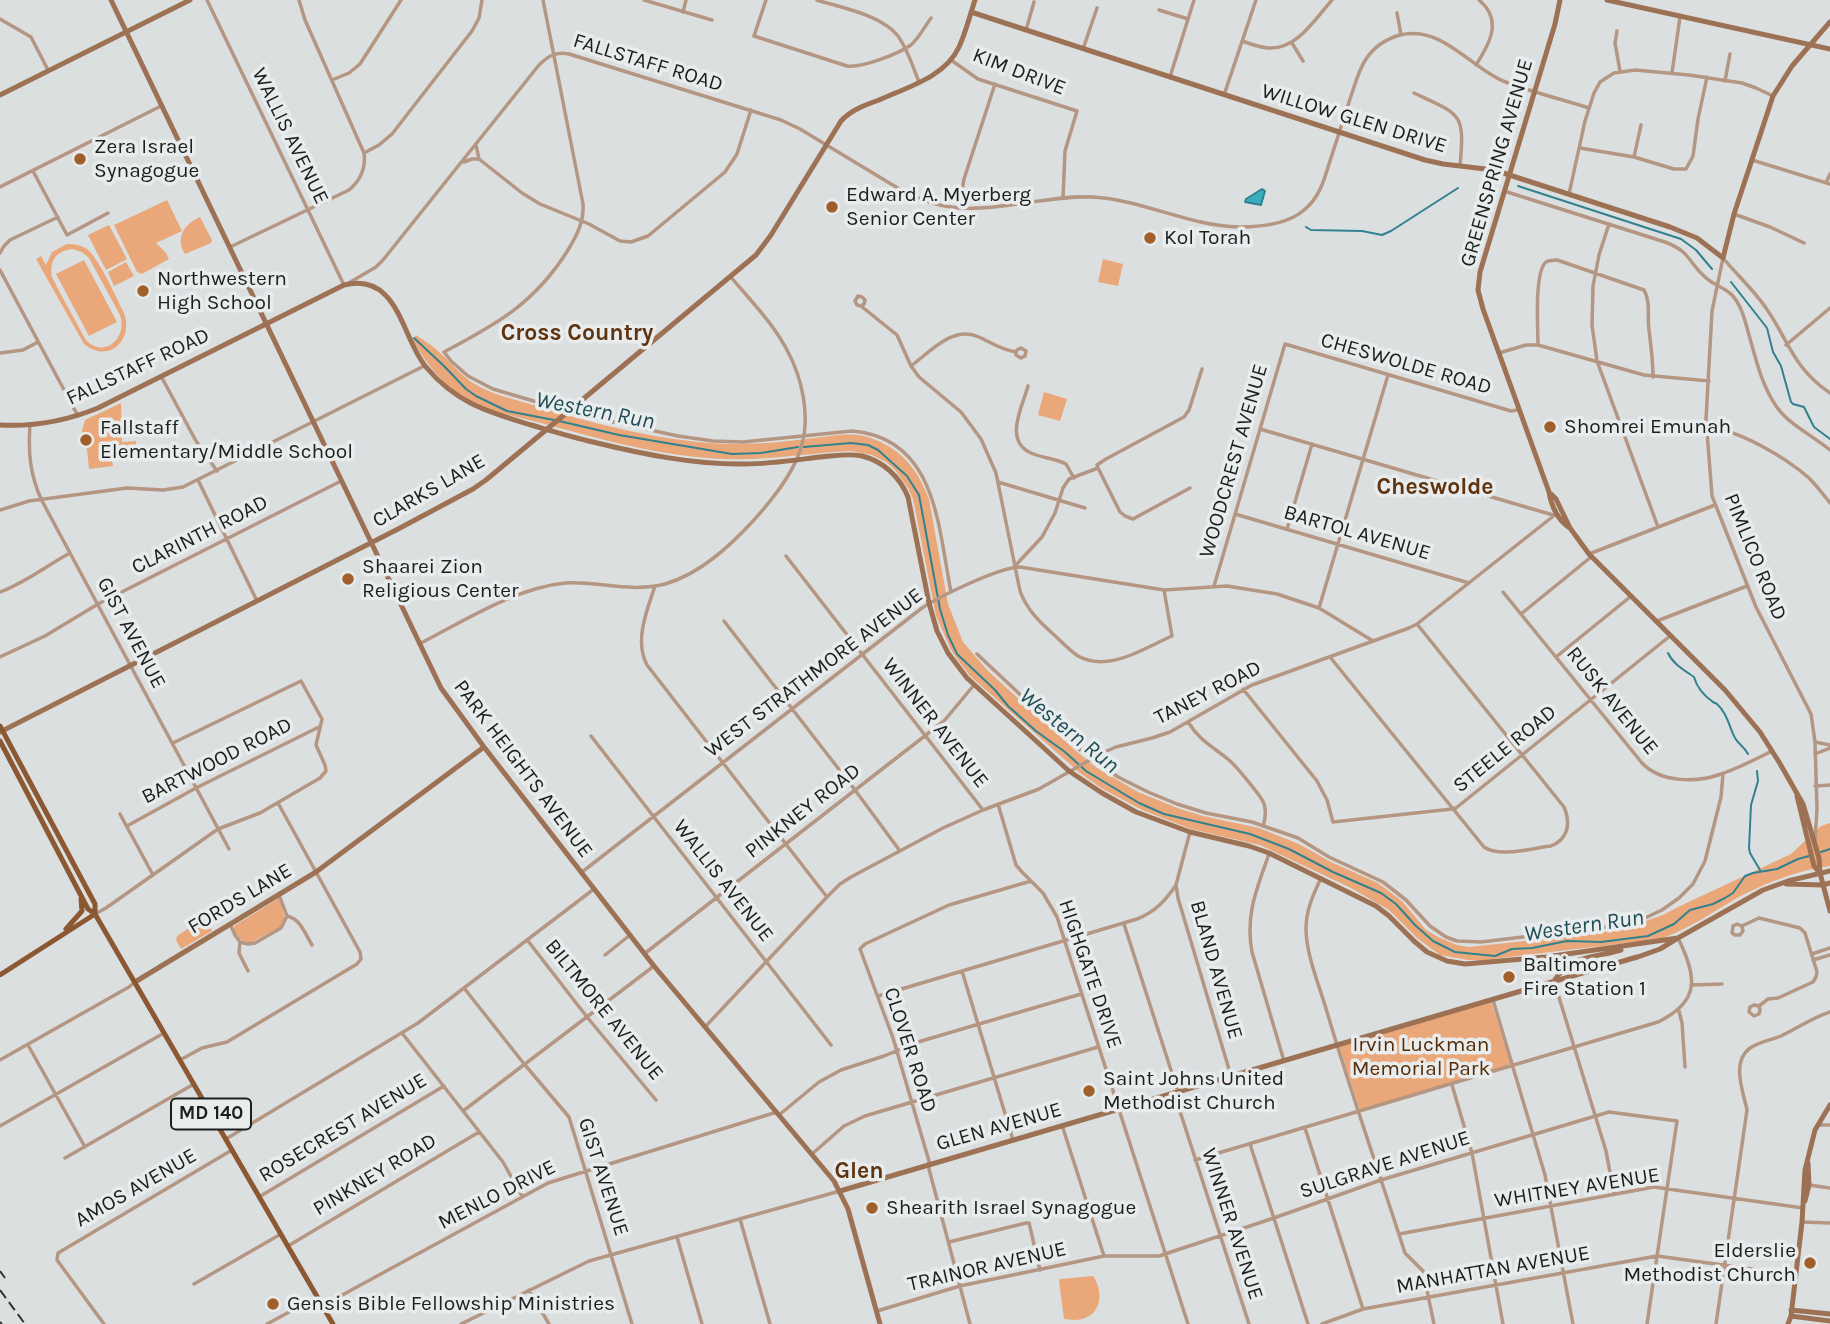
<!DOCTYPE html>
<style>
body{margin:0}
canvas{display:block;background:#dbdfe0}
</style>
<canvas width="1830" height="1324"></canvas>
<script>
const ctx = document.querySelector('canvas').getContext('2d');
ctx.lineJoin = 'round';
function fillPath(path, color) {
  ctx.fillStyle = color;
  ctx.fill(path, 'evenodd');
}
function stroke(path, color, width, dash) {
  ctx.strokeStyle = color;
  ctx.lineWidth = width;
  ctx.lineCap = dash ? 'butt' : 'round';
  ctx.setLineDash(dash || []);
  ctx.stroke(path);
}
function drawText(font, color, halo, rows, align = 'center') {
  ctx.font = font + ' Karla,sans-serif';
  ctx.lineWidth = 7;
  ctx.setLineDash([]);
  ctx.textBaseline = 'middle';
  ctx.strokeStyle = halo;
  ctx.fillStyle = color;
  for (const [text, x, y, turn = 0] of rows) {
    ctx.save();
    ctx.translate(x, y);
    ctx.rotate((+turn || 0) * Math.PI / 180);
    ctx.textAlign = isNaN(turn) ? turn : align;
    if (halo) ctx.strokeText(text, 0, 0);
    ctx.fillText(text, 0, 0);
    ctx.restore();
  }
}
fillPath(new Path2D(`
 M167,200L182,231L156,243L166,253L169,259L142,274L137,272L114,225Z
 M200,217L212,240L211,243L185,254C175,238 184,224 200,217Z
 M109,225L127,259L106,270L88,235Z
 M67,244C75,244 82,245 88,250C99,259 117,299 124,313C134,341 108,364 84,344L36,259L41,256L46,265L52,252ZM72,249L82,252L89,258L120,315C128,339 103,359 86,340C82,334 79,327 75,320C67,306 59,291 52,277C49,261 56,251 72,249Z
 M1103,259L1123,264L1118,286L1098,282Z
 M84,260L117,322L89,336L56,274Z
 M126,262L134,276L114,286L108,272Z
 M416,335C423,340 432,345 438,351C450,361 459,374 473,383C490,394 513,399 533,405C594,424 671,444 736,444C762,444 789,441 815,438C833,436 851,432 868,437C901,448 917,468 929,499L948,604L963,642L988,671L1076,751L1097,768L1138,792L1180,809L1203,816L1259,828L1299,844L1331,862L1378,883L1402,901L1426,930L1438,937L1457,945L1469,947L1571,936L1619,930L1663,915L1678,907L1791,854L1821,826L1830,823V866C1798,870 1765,883 1737,898C1711,913 1689,929 1660,939L1484,960H1468L1440,955L1417,938L1389,910L1351,888L1260,845L1191,829L1142,810L1101,788L1080,773L970,676L960,663L951,650L936,616L913,499L908,488L895,470L886,462L872,455L851,451C808,453 766,461 724,459C664,457 599,439 541,423C514,416 485,412 461,396C440,381 425,362 413,340Z
 M1044,392L1067,399L1060,421L1038,415Z
 M121,403L122,442L136,441V456H113L112,461L113,466L89,469L87,449L85,447L82,431L85,420Z
 M279,898L285,918L280,927L250,943C241,941 233,936 234,926Z
 M200,921L207,922L212,931L181,949L176,940L177,936Z
 M1491,1001L1511,1065L1360,1110L1339,1046Z
 M1093,1276C1102,1288 1103,1310 1087,1317C1080,1321 1072,1320 1064,1319L1059,1281L1060,1279Z`), '#eaa87a');
const water = new Path2D(`
 M1262,189L1265,191L1261,205L1245,202L1246,199Z`);
fillPath(water, '#3aacbd');
stroke(water, '#31828e', 2);
stroke(new Path2D(`
 M1518,186L1681,239L1696,250L1712,269
 M1306,227L1311,230L1362,231L1382,235L1391,231L1458,188
 M1731,282L1767,328L1773,352L1781,366L1791,402L1793,404L1804,407L1814,427L1830,439
 M414,338L444,366L466,389L476,396L507,411L554,420
 M559,421L619,435L732,454L761,453L798,447
 M804,447L851,443L868,445L878,450L907,476L919,495L940,609L948,635L957,654L995,690L1008,706L1036,731L1065,752L1086,771L1139,803L1164,814L1250,834L1289,849L1333,872L1381,893L1396,904L1415,925L1433,941L1455,952L1495,956L1512,949L1532,948L1567,941L1601,942L1648,936L1674,924L1690,910L1713,904L1725,898L1733,893L1745,876L1753,873L1777,869L1798,859L1809,856
 M1668,653C1673,664 1684,670 1694,677C1697,688 1703,695 1713,702C1714,703 1716,703 1717,704C1727,713 1729,726 1735,738C1739,745 1744,746 1748,754
 M1757,771L1758,781L1751,805L1749,848L1750,853L1760,870
 M1821,852L1830,849`), '#31828e', 2);
stroke(new Path2D(`
 M207,0L344,285
 M543,0L583,204C584,222 577,235 568,250C535,303 497,324 444,352L451,361L468,376L493,389L581,415L678,436L713,441L743,442L852,431C937,438 938,527 951,592
 M644,0L712,20
 M766,0L754,36L847,66C862,68 898,54 911,45C919,38 925,26 931,18
 M817,0C842,8 882,15 898,36C908,50 913,67 919,82
 M1159,10L1188,19
 M683,12L686,0
 M1397,13L1401,35
 M0,19L31,37L48,70
 M1026,30L1034,2
 M1617,31L1615,43L1620,71
 M1242,41C1250,44 1259,47 1268,48C1297,50 1315,19 1332,0
 M1292,43L1303,61
 M1083,49L1097,8
 M951,60L978,79L1077,111L1065,151L1063,198
 M1476,65C1490,43 1503,20 1479,0
 M1672,73L1680,17
 M1170,77L1194,0
 M332,80L349,73L360,64L401,0
 M1725,81L1730,54
 M1414,93C1461,115 1465,112 1460,166
 M1224,95L1256,0
 M476,145L479,159L522,193L540,204L589,224L620,241L631,242L648,236L725,172L737,154L751,110
 M1580,148L1634,157L1674,169H1686L1693,156L1698,119L1707,77
 M364,153L379,145L392,134L472,31L479,18L482,0
 M1634,157L1641,125
 M1752,160L1830,184
 M464,162L472,159H479
 M33,171L67,235L108,213
 M1826,183L1830,174
 M0,187L161,106
 M1504,191L1665,242C1691,252 1688,262 1705,277C1713,285 1724,287 1732,295C1742,306 1745,321 1749,335C1756,359 1761,384 1776,406C1789,425 1812,435 1830,450
 M1569,194L1585,121L1594,93L1600,82L1614,73L1635,70L1689,75L1742,83L1756,88L1773,96
 M959,208L964,179L995,84
 M1734,214L1770,227L1804,243
 M1609,224L1599,255L1593,286L1592,325L1597,361L1658,527
 M230,247L349,190C361,180 366,168 364,153L305,20L299,0
 M0,253L4,246L10,240L58,217
 M1723,258L1712,311L1706,419L1712,496L1756,607L1811,714L1815,742L1817,809L1815,841
 M1723,258C1737,275 1753,289 1766,308C1789,341 1793,368 1830,393
 M0,270L78,416
 M347,284L376,267L383,260L539,65C548,56 556,51 569,54L781,120L800,129L901,190C916,198 933,205 951,207C997,213 1045,195 1093,197C1143,200 1189,226 1239,227C1260,227 1287,225 1304,210C1319,198 1324,181 1329,164C1336,142 1343,120 1350,99C1355,85 1358,71 1366,59C1374,47 1386,39 1400,35C1441,25 1469,66 1503,81C1531,92 1561,99 1589,108
 M861,306L864,304L865,300L862,297L858,296L855,301L857,305L861,306L897,335L911,366L919,377L961,412L981,439L996,473L1020,591C1027,610 1039,621 1053,634C1061,641 1069,650 1078,656C1109,673 1144,648 1172,636L1164,590
 M1538,345C1538,329 1534,272 1546,262C1550,260 1552,260 1557,260L1644,290C1651,302 1647,317 1649,330C1651,346 1653,361 1653,377
 M1786,345L1830,308
 M0,353L23,350L38,342
 M1499,353L1526,345H1538L1644,375L1709,381
 M911,366C930,352 953,325 979,337C992,343 1001,350 1016,352V355L1021,358L1025,356L1026,351L1021,348L1017,350L1016,352
 M161,376L196,441L217,471
 M1028,386C1023,405 1004,439 1029,452C1040,458 1055,458 1066,464L1074,478
 M30,425C28,452 30,474 41,499L229,849
 M1707,428C1737,428 1786,458 1809,478C1817,486 1823,494 1830,503
 M1260,429L1553,515
 M1707,434L1719,433L1721,431
 M1098,468L1120,512L1125,516L1133,519L1190,488
 M198,480L257,601
 M998,482L1085,508
 M0,510L29,501L127,488L163,490L183,487L424,366
 M1235,514L1469,583
 M1287,529L1312,444
 M1589,554L1715,505
 M786,556L983,810
 M1014,567L1042,537L1055,513L1063,488L1069,479L1098,468L1097,465L1106,459L1184,417L1189,410L1202,369
 M655,586C647,610 634,641 647,665L827,897
 M1214,586L1285,344L1511,411L1518,410
 M0,592C25,583 46,566 70,553
 M1503,592L1642,763C1661,783 1697,783 1721,774C1739,768 1756,759 1772,751
 M1319,608L1388,375
 M1521,614L1591,557
 M724,621L855,790L900,851
 M1657,621L1747,586
 M419,644C464,621 515,588 565,583C599,581 630,593 665,584C700,574 730,546 754,520C772,500 796,470 802,444C810,415 802,378 788,352C774,324 750,300 730,276
 M977,654L1076,747L1118,777L1148,792L1177,804L1206,813L1252,822L1298,838L1329,857L1383,882L1406,900L1430,926L1446,937L1457,941L1481,942L1615,926L1645,918L1662,910L1679,898L1693,884L1705,861L1721,797L1723,774
 M0,657L45,636L98,604L341,481
 M1330,657L1484,847C1500,858 1532,848 1551,846C1568,839 1571,824 1564,807L1417,624
 M1556,657L1630,597
 M1243,689L1317,781L1327,800L1333,822L1452,809L1456,808L1670,636
 M1188,722C1200,741 1212,746 1229,760C1239,769 1246,779 1255,790C1259,795 1265,801 1265,809C1266,815 1265,820 1263,826
 M591,736L831,1045
 M1815,742L1830,745
 M1815,754L1830,748
 M1815,786L1830,785
 M998,804L1016,865L1022,872L1043,893L1057,917L1188,1324
 M120,814L153,875
 M127,826L196,788L319,727
 M1190,832L1176,885L1178,898L1231,1076
 M1269,854C1257,888 1245,915 1252,952L1284,1061
 M582,872L922,608C940,596 1000,567 1020,567L1164,590L1227,586L1277,594L1319,608L1373,641
 M1321,878C1313,895 1306,910 1306,929C1306,955 1320,987 1327,1012C1351,1093 1379,1172 1405,1253L1423,1271L1434,1324
 M279,895L287,916C301,919 305,934 312,945
 M95,914L106,908L218,829L260,813L320,778L326,771L325,765L316,745L322,719L301,681L173,743
 M230,924L235,935L240,942L239,953L248,971
 M1124,924L1178,1092
 M1742,926L1737,924L1733,926L1732,933L1735,935H1740L1743,931L1742,926L1759,918L1800,928L1805,933L1817,972L1816,977L1813,982L1778,998L1768,999L1759,1006L1760,1010L1759,1014L1754,1016L1749,1012L1750,1007L1754,1005L1759,1006
 M528,941L587,1017L656,1100
 M240,942L248,944L255,943L281,928L287,916
 M860,949L893,1038L929,1161V1169L970,1324
 M860,949L865,944L949,905L1031,881
 M644,954L944,721L974,685
 M1812,954L1830,948
 M605,955L630,935
 M1813,960L1830,955
 M962,971L1013,1140
 M1554,981L1606,1151L1614,1194
 M1691,985L1722,984
 M464,988L525,1065L569,1117L632,1324
 M878,996L1137,919C1155,912 1166,900 1176,885
 M1493,1000L1545,1175L1573,1324
 M1679,1011L1682,1023L1685,1067
 M705,1027L827,897L840,884L851,877L943,828L983,810L1039,789L1102,753L1116,747L1152,738L1170,732L1252,685L1409,628L1417,624L1556,514
 M402,1033L503,1162L522,1196
 M28,1045L85,1147
 M0,1060L129,987L135,982
 M180,1060L202,1048L227,1042L357,964L361,959L360,952L278,803
 M1452,1085L1472,1153L1503,1324
 M1174,1093L1249,1324
 M463,1111L654,966
 M779,1115L819,1082L841,1070L884,1056L918,1042L1081,994
 M1062,1125L1104,1256
 M1819,1125H1830
 M0,1126L164,1033
 M1305,1128L1363,1309
 M226,1139L418,1023L594,889
 M1250,1144L1308,1324
 M812,1154L844,1126L865,1116L1098,1047
 M65,1158L194,1084
 M1195,1160L1658,1022C1701,1001 1697,977 1678,938
 M1809,1185L1830,1188
 M259,1197L444,1086
 M740,1219L770,1324
 M1802,1222L1830,1223
 M1399,1234L1654,1187L1803,1208
 M677,1237L702,1324
 M949,1242L1026,1223H1029L1030,1227L1040,1270
 M288,1246L479,1132
 M194,1284L281,1234
 M529,1290L549,1324
 M322,1306L548,1183L777,1112
 M877,1311L960,1286L1104,1256H1159L1274,1218L1381,1180L1609,1112L1677,1121L1647,1324
 M104,1324L57,1260L58,1253L232,1150
 M267,1324L317,1297
 M461,1324L589,1261L840,1191
 M1322,1324L1363,1309L1657,1256L1796,1275
 M1716,1324L1747,1110C1743,1091 1731,1062 1750,1048C1759,1042 1771,1040 1781,1036C1798,1028 1812,1018 1830,1012`), '#b49682', 3.5);
stroke(new Path2D(`
 M111,0L441,688L484,747L654,966L834,1181L848,1209L880,1324
 M1560,0L1555,24L1480,272L1478,290L1483,309L1549,492C1551,505 1558,521 1570,528
 M1607,0L1830,49
 M971,12L1425,160L1443,164L1494,170L1670,227L1697,238L1723,258L1734,214L1773,96L1792,66L1830,22
 M0,95L190,0
 M0,425C35,427 66,421 98,408L344,285C399,272 401,337 426,367C456,403 488,412 531,425C552,431 572,437 593,442C642,454 695,465 745,464C770,464 795,460 820,457C834,456 848,453 862,456C883,461 900,477 908,497L929,603L937,631L948,653L967,678L1069,771L1102,793L1136,812L1190,832L1249,846L1269,853L1376,906L1389,916L1414,941L1427,952L1447,961L1465,964L1546,957L1678,938
 M1551,494L1556,499L1570,528L1589,554L1725,690L1760,732L1779,762L1803,804L1819,858L1820,873L1830,911
 M0,732L400,528L473,489L486,480L756,255L771,235L841,121C851,110 865,105 879,100C908,87 945,77 959,47C966,32 970,15 975,0
 M1797,796L1814,866L1820,873
 M1786,884L1823,885L1830,883
 M1553,958L1587,965L1615,961
 M1635,958L1660,949L1678,938L1763,890L1788,881L1830,871
 M1554,981C1571,954 1595,958 1621,950
 M135,982L316,872L484,747
 M840,1191L1637,957
 M1805,1201L1809,1185L1808,1163
 M1791,1310L1830,1314
 M1791,1316L1830,1321
 M1788,1324L1791,1316L1802,1222L1805,1170L1815,1130L1830,1105`), '#9d7254', 5);
stroke(new Path2D(`
 M0,726L95,904V914
 M0,741L88,909L95,914L333,1324
 M66,929L82,911L81,899
 M0,975L95,914`), '#8c5832', 5);
stroke(new Path2D(`
 M0,1271L5,1278
 M0,1290L25,1324
 M0,1322L2,1324`), '#313434', 2, [10, 5]);
for (const [x, y, r, color] of [
 [80,159,7,"#a15f2c"],
 [832,207,7,"#a15f2c"],
 [1150,238,7,"#a15f2c"],
 [143,291,7,"#a15f2c"],
 [1550,427,7,"#a15f2c"],
 [86,440,7,"#a15f2c"],
 [348,579,7,"#a15f2c"],
 [1509,977,7,"#a15f2c"],
 [1089,1091,7,"#a15f2c"],
 [872,1208,7,"#a15f2c"],
 [1810,1263,7,"#a15f2c"],
 [273,1304,7,"#a15f2c"]
]) {
  const dot = new Path2D();
  dot.arc(x, y, r, 0, 2 * Math.PI);
  ctx.fillStyle = color;
  ctx.fill(dot);
  stroke(dot, '#e8eced', 2.5);
}
for (const [x, y, w] of [
 [211,1114,80]
]) {
  const box = new Path2D();
  box.roundRect(x - w / 2, y - 15.5, w, 31, 5);
  ctx.fillStyle = '#e8eced';
  ctx.fill(box);
  stroke(box, '#1d1f1f', 2);
}
drawText('bold 19px', '#1d1f1f', null, [
 ["MD 140",211,1114]
]);
drawText('21px', '#1d1f1f', '#e8eced', [
 ["FALLSTAFF ROAD",648,63,17],
 ["KIM DRIVE",1019,72,21],
 ["WILLOW GLEN DRIVE",1354,119,17],
 ["WALLIS AVENUE",290,136,64],
 ["GREENSPRING AVENUE",1497,163,-74],
 ["CHESWOLDE ROAD",1406,364,16],
 ["FALLSTAFF ROAD",138,367,-25],
 ["WOODCREST AVENUE",1234,461,-74],
 ["CLARKS LANE",429,491,-30],
 ["BARTOL AVENUE",1357,533,16],
 ["CLARINTH ROAD",200,535,-27],
 ["PIMLICO ROAD",1755,557,68],
 ["GIST AVENUE",131,633,62],
 ["WEST STRATHMORE AVENUE",814,673,-37],
 ["TANEY ROAD",1208,693,-27],
 ["RUSK AVENUE",1612,701,51],
 ["WINNER AVENUE",935,723,52],
 ["STEELE ROAD",1505,749,-39],
 ["BARTWOOD ROAD",217,761,-27],
 ["PARK HEIGHTS AVENUE",523,769,53],
 ["PINKNEY ROAD",803,811,-38],
 ["WALLIS AVENUE",723,881,52],
 ["FORDS LANE",240,899,-31],
 ["BLAND AVENUE",1216,970,74],
 ["HIGHGATE DRIVE",1090,974,71],
 ["BILTMORE AVENUE",604,1010,51],
 ["CLOVER ROAD",910,1050,72],
 ["GLEN AVENUE",999,1127,-16],
 ["ROSECREST AVENUE",343,1128,-31],
 ["SULGRAVE AVENUE",1385,1165,-18],
 ["PINKNEY ROAD",375,1175,-31],
 ["GIST AVENUE",603,1177,72],
 ["AMOS AVENUE",136,1188,-30],
 ["WHITNEY AVENUE",1577,1188,-9],
 ["MENLO DRIVE",497,1195,-27],
 ["WINNER AVENUE",1232,1224,72],
 ["TRAINOR AVENUE",987,1267,-13],
 ["MANHATTAN AVENUE",1493,1270,-10]
]);
drawText('21px', '#1d1f1f', '#e8eced', [
 ["Zera Israel",94,147],
 ["Synagogue",94,171],
 ["Edward A. Myerberg",846,195],
 ["Senior Center",846,219],
 ["Kol Torah",1164,238],
 ["Northwestern",157,279],
 ["High School",157,303],
 ["Shomrei Emunah",1564,427],
 ["Fallstaff",100,428],
 ["Elementary/Middle School",100,452],
 ["Shaarei Zion",362,567],
 ["Religious Center",362,591],
 ["Baltimore",1523,965],
 ["Fire Station 1",1523,989],
 ["Saint Johns United",1103,1079],
 ["Methodist Church",1103,1103],
 ["Shearith Israel Synagogue",886,1208],
 ["Elderslie",1796,1251,"right"],
 ["Methodist Church",1796,1275,"right"],
 ["Gensis Bible Fellowship Ministries",287,1304]
], 'left');
drawText('21px', '#572c06', '#e8eced', [
 ["Irvin Luckman",1421,1045],
 ["Memorial Park",1421,1069]
]);
drawText('bold 23px', '#5f330e', '#e8eced', [
 ["Cross Country",577,333],
 ["Cheswolde",1435,487],
 ["Glen",859,1171]
]);
drawText('italic 23px', '#1d4d55', '#e8eced', [
 ["Western Run",595,411,11],
 ["Western Run",1069,731,39],
 ["Western Run",1584,926,-8]
]);
</script>
